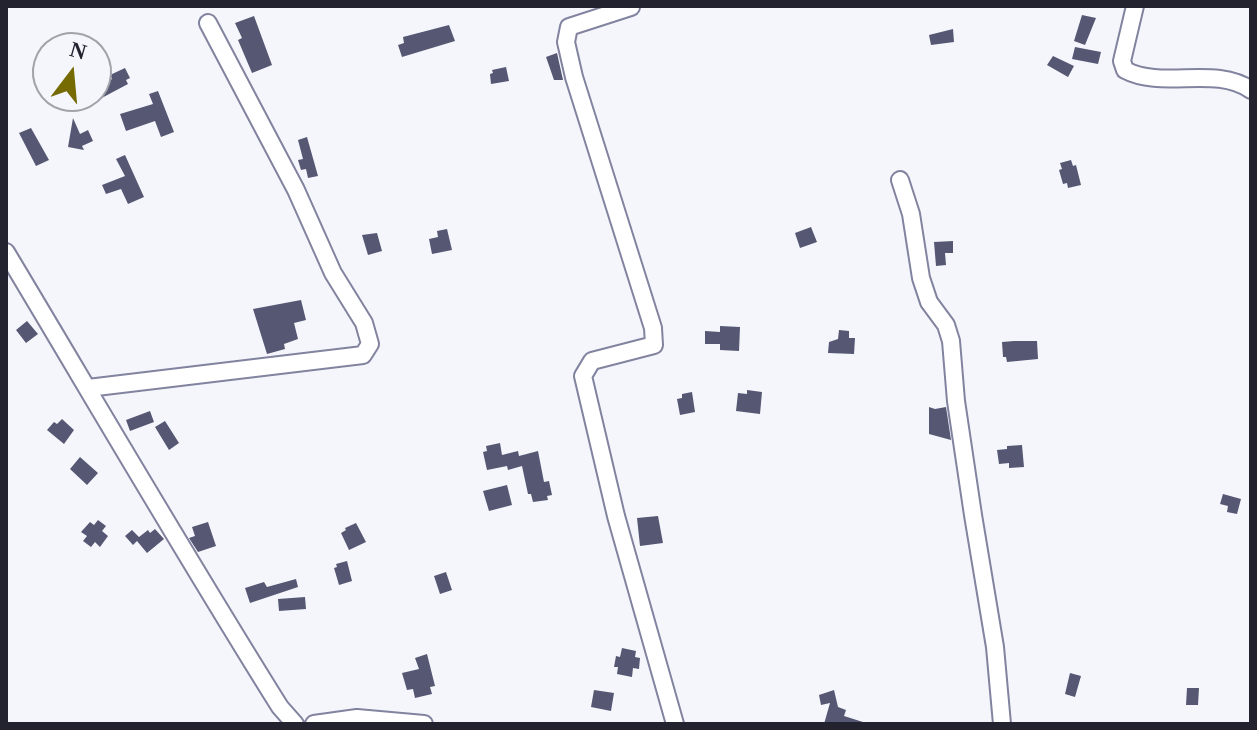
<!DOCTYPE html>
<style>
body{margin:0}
#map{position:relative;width:1257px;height:730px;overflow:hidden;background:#f5f6fc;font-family:Georgia,serif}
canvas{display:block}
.frame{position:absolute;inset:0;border:8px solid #22232f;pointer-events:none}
.north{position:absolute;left:32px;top:32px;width:80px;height:80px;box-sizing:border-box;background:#f5f6fc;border:2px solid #a1a2aa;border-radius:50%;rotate:16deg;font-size:22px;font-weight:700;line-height:32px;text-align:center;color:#22232f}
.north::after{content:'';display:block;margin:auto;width:28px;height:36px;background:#766a03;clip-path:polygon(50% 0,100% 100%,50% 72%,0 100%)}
</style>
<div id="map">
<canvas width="1257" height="730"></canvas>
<div class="frame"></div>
<div class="north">N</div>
</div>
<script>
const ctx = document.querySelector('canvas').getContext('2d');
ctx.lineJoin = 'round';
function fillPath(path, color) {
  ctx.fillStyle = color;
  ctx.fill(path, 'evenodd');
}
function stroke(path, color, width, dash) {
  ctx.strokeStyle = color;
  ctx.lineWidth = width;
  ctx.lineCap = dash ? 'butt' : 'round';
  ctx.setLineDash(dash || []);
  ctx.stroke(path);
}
fillPath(new Path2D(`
 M1082,15L1096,18L1085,45L1074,41Z
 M254,16L272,65L252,73L238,40L242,38L235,23Z
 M449,25L455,41L402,57L398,45L404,43L403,37Z
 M953,29L954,42L931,45L929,35Z
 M1075,47L1101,52L1098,64L1072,59Z
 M557,53L563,80H554L546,57Z
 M1053,56L1074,66L1068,77L1047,65Z
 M506,67L509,81L491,84L490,74L493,73L492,70Z
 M125,68L130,78L126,80L128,84L96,101V88L112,79L110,75Z
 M158,91L174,132L161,137L155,121L126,131L120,114L153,104L149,94Z
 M73,118L80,134L88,130L93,141L82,146L84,150L68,147Z
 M31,128L49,160L36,166L19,133Z
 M307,137L318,176L308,178L306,169L301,170L298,160L303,159L298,140Z
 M125,155L144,197L128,204L121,189L106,194L102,185L125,176L116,159Z
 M1071,160L1073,166L1076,165L1081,185L1068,188L1067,183L1063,184L1059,170L1062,169L1060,163Z
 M811,227L817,242L800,248L795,233Z
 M447,229L452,250L432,254L429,239L438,237L437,231Z
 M377,233L382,251L368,255L362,235Z
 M953,241V253H945L946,265L936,266L934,242Z
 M301,300L306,320L294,323L298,339L284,344L285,349L267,354L253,309Z
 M27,321L38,334L26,343L16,330Z
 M720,326L740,327L739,351L720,350V344H705V331L720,332Z
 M839,330L849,331V338H855L854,354L828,353L829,342L838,339Z
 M1014,341H1037L1038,359L1007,362L1006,357H1003L1002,342Z
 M747,390L762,392L760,414L736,411L738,393L747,394Z
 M692,392L695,412L680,415L677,399L682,398V394Z
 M929,407L935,409L946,407L951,440L929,434Z
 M150,411L154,422L130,431L126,420Z
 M62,419L74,430L64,444L47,430L54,422L57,424Z
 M165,421L179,443L169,450L155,427Z
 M500,443L502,455L518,451L519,456L538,451L544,482L549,481L552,495L547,496L548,500L533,502L531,494H528L522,466L508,470L507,466L487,470L483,452L487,451L486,446Z
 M1022,445L1024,467L1009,468V463L999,464L997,450L1007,449V446Z
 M80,457L98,473L87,485L70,469Z
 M507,485L512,505L489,511L483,491Z
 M1223,494L1241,499L1237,514L1227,512L1228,506L1220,504Z
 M658,516L663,543L640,546L637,518Z
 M98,520L106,526L102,531L108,536L100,547L95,542L91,547L83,541L87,536L81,532L90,522L94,525Z
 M208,522L216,546L198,552L189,538L195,536L192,527Z
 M356,523L366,542L349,550L341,533L346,530L345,528Z
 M155,529L164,539L147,553L137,541L133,545L125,536L132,530L139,537L148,530L150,533Z
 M347,561L352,581L339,585L334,568L337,567L336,564Z
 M446,572L452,590L440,594L434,576Z
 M296,579L298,587L250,603L245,588L264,582L267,587Z
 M305,597L306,609L279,611L278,599Z
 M622,648L636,651L635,657L640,658L639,669L633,668L632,677L617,674L618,667H614L616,656L620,657Z
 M427,654L435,686L430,687L432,694L415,698L413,689L407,690L402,673L419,669L415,658Z
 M1070,673L1081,676L1075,697L1065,694Z
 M1187,688H1199L1198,705H1186Z
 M594,690L614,693L611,711L591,707Z
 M834,690L838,707L846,710L844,716L863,722V724H824L830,703L821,705L819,695Z`), '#555773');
const street = new Path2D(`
 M1135,6L1122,61L1125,70C1163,90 1215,65 1251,90
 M631,7L569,27L566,42L574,77L653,328L654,345L592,361L583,376L616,516L675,724
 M900,180L911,214L921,278L929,302L946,325L951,341L956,401L973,515L995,647L1002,724
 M6,252C97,404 186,557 280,707L295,724
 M88,388L363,355L370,344L364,323L333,273L296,190L208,23
 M314,724L357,718L424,724`);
stroke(street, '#81839f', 20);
stroke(street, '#fff', 16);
</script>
